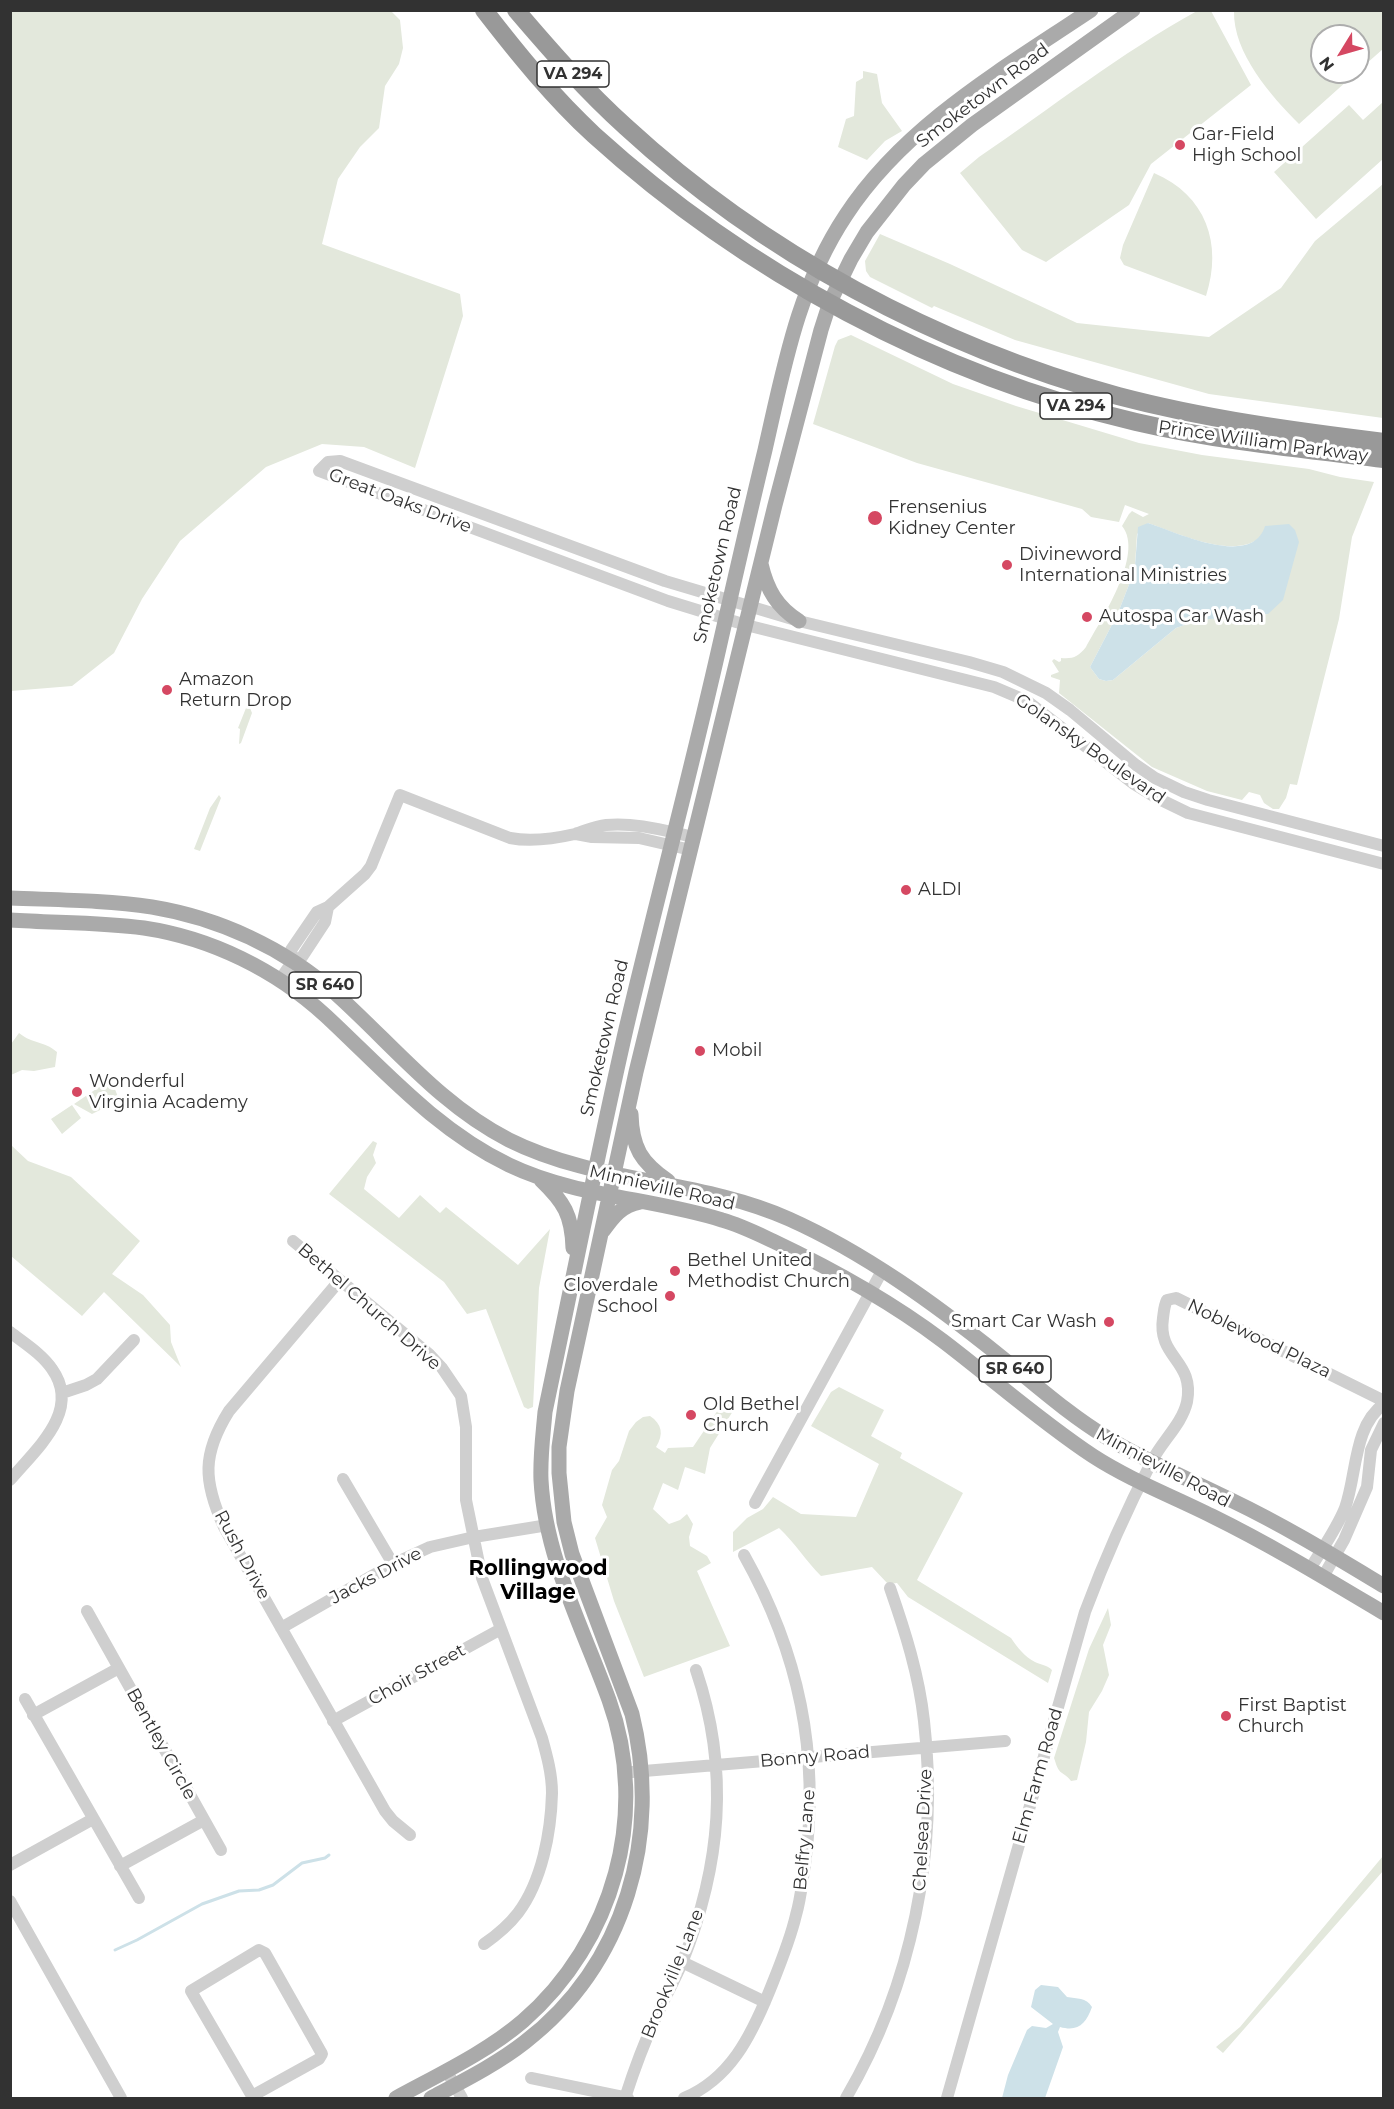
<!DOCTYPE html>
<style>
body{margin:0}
#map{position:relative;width:1394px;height:2109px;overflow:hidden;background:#fff;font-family:Montserrat,sans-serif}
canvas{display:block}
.frame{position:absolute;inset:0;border:12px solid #323232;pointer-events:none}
.north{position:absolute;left:1310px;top:24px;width:60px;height:60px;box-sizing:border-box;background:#fff;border:2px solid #adadad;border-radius:50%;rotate:233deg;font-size:16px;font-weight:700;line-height:24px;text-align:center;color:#323232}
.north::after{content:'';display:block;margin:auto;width:21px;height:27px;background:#d54862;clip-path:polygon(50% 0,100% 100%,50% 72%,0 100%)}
</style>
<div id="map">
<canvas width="1394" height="2109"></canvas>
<div class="frame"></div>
<div class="north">N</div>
</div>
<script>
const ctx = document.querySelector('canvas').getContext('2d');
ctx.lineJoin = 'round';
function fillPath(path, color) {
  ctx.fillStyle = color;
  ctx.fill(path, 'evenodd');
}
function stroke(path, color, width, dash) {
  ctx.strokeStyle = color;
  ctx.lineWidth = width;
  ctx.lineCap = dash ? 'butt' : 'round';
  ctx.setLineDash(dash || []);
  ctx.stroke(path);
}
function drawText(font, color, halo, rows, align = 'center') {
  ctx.font = font + ' Montserrat,sans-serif';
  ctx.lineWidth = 6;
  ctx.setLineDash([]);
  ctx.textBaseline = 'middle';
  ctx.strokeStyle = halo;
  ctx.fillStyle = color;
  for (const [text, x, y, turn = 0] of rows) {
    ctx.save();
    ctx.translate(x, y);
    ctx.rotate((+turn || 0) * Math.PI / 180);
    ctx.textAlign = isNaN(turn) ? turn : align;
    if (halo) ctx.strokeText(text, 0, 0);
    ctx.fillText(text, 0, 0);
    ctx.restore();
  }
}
fillPath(new Path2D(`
 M11,10L391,11L400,20L403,48L399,64L385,86L379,128L360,147L338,179L322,244L460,294L463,316L415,468L364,447L322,444L266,467L180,541L142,599L114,653L72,686L11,691Z
 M1197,11H1211L1251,85L1151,164L1129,205L1046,262L1022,250L960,173L979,157C1051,108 1121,53 1197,11Z
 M1234,11H1383V49L1358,71V36H1322V72H1357L1299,124C1271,96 1233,53 1234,11Z
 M863,71L877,74L882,103L902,131L885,141L867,160L838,147L846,119L854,116L856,82L863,78Z
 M1383,102V159L1316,219L1274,172L1349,105L1363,120Z
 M1154,173C1206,195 1223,244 1206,296L1124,265L1120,258L1123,245Z
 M1383,184V418L1209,394L1015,340L934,306L932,308L870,277L866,271L865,261L880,234L950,264L1077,323L1209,337L1281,288L1315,241Z
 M851,335L953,384L1016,406L1139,443L1202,455L1309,469L1340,477L1374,482L1352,537L1339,619L1297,785L1290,784L1286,798L1279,809H1273L1264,803L1260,795L1249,792L1242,800L1207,791L1152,767L1059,693L1060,680L1051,677V675L1059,672L1052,661L1054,659L1059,662L1061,661V658C1073,659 1078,657 1086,647C1100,621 1145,554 1122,526L1129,514L1132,511L1143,517L1149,514L1125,505L1119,522L1091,517L1082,509L917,463L813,424L835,346L838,340ZM1148,523C1177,533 1238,562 1262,535L1268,614L1199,620L1176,628L1113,680L1106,681L1099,679L1090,667L1118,613L1130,582L1135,566L1137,534Z
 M248,703L252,713L241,743L239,744L240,729L238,728Z
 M219,795L221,798L200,851L194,849L210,808Z
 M19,1033C34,1045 43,1040 57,1052L55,1067L34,1071L22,1070L11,1075V1044Z
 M111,1079L118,1097L114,1103L92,1114L74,1104Z
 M72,1105L81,1118L62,1134L51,1119Z
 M373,1141L377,1143L373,1155L376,1163L367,1177L364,1189L399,1218L420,1195L440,1213L446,1207L518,1265L550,1229L539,1288L533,1407L528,1409L524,1407L486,1309L467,1314L444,1282L329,1194Z
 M11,1145L28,1161L71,1177L140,1241L112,1274L143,1295L170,1325L171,1342L181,1367L104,1292L82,1316L11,1256Z
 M839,1387L884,1410L871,1436L902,1453L900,1458L963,1493L917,1580L1011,1638C1018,1648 1024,1656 1035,1662C1041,1665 1047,1665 1052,1670L1048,1683L908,1597L897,1583L888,1584L872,1567L821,1576C806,1561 795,1543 779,1528L733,1552V1532L747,1518L763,1509L773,1497L801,1514L856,1517L879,1464L811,1426L831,1392Z
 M729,1402L733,1411L710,1448L705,1474L685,1467L678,1490L663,1483L653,1509L669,1524L680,1520L687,1514L693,1524L689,1537L690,1546L707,1556L711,1563L697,1571L730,1646L644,1677L614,1601L595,1538L607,1517L602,1505L612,1470L619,1461L629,1431L636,1422L643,1417L650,1416C662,1424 664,1434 656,1447L665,1453L668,1448L693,1447L722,1404Z
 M1108,1608L1111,1625L1103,1645L1109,1675L1102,1691L1089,1712L1086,1742L1077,1780L1071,1781C1067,1776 1066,1776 1062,1773C1057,1770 1056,1763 1054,1758L1089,1649Z
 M1383,1856V1871L1223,2053L1216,2047L1240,2027Z`), '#e3e8dc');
fillPath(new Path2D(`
 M1148,523C1176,532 1252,569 1265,526L1289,524L1295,530L1299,542L1283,600L1268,614L1199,620L1176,628L1113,680L1106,681L1099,679L1090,667L1118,613L1130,582L1135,566L1138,527Z
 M1041,1985L1058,1987L1067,1997C1077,1999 1086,1997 1092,2007C1086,2024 1078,2032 1060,2027L1058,2032L1063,2047L1045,2098H1002L1008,2075L1027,2030L1032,2026L1046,2028L1053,2024L1031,2007L1035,1990Z`), '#cde1e8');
stroke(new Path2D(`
 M115,1950L137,1940L202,1904L239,1891L259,1890L273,1885L302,1863L325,1858L329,1855`), '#cde1e8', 3);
stroke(new Path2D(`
 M576,834L592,837L639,838L691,850
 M1384,846L1208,800L1184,792L1155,778L1136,765L1070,710L1046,693L1003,672L969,662L799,621L665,581L340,461L328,462L319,471L668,601L746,625L994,687L1027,701L1134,784L1155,797L1188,813L1384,864
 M293,961L291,950L317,912L328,907L365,874L371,866L400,795L510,838C531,842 553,839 575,834C585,831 595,826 606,825C635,822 666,831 694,837
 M279,981L293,961L302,957L325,922L328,907
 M293,1241L429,1354L442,1368L461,1396L466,1427V1500L482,1578L542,1738C547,1756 552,1774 552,1793C551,1832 542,1881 518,1913C508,1926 497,1935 484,1944
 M340,1280L229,1411C202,1454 203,1481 224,1527L385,1811L393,1821L410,1835
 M10,1332C24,1343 42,1354 52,1369C82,1411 36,1449 10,1480
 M62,1393L86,1385L97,1379L134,1340
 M343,1479L393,1564
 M755,1503L882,1271
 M1310,1569C1322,1549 1336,1530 1345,1508C1357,1475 1353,1426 1384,1404
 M1323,1577L1344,1540L1367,1487L1371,1450L1384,1423
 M87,1611L221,1850
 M281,1628L393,1564L430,1547L474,1537L548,1525
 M25,1699L139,1898
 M33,1715L119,1668
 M333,1721L501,1629
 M632,1772L1005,1741
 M10,1865L93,1819
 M120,1866L204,1820
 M10,1901L121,2098
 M259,1950L265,1953L322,2054L319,2059L252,2096L191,1991Z
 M682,1962L765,2002
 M446,2070L462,2098
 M531,2078L628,2098
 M625,2098C634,2070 644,2043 656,2017C664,1999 674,1982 682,1963C721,1866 730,1770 696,1670
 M684,2098C730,2079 751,2036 769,1992C779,1967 790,1941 796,1915C801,1898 802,1882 805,1865C820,1753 799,1653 744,1555
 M846,2098C912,1985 939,1851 924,1721C919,1675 905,1631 890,1588
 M947,2098L1085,1612C1104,1561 1127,1509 1152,1461C1162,1441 1182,1424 1187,1402C1195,1360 1157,1358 1163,1318C1164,1311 1164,1306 1167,1300L1176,1298L1384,1401`), '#cfcfcf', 12);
stroke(new Path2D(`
 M761,564C767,590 777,607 799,621
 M10,898C58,900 105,900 152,907C219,918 284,948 335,993C392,1044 440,1105 509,1140C597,1184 700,1179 789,1219C865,1253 935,1304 1000,1356C1035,1384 1068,1414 1106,1437C1147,1462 1191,1480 1233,1501C1285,1526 1334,1556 1384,1586
 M10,920C55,923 100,922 144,928C211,938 276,970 326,1016C384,1070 436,1130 509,1165C576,1197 652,1198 722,1220C740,1225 756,1233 773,1241C832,1269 890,1301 943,1341C993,1379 1040,1421 1093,1456C1130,1480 1172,1496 1212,1516C1271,1545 1327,1579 1384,1613
 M631,1114C632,1148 641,1162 668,1181
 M541,1180C564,1202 572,1215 573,1248
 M603,1231C613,1217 622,1205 640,1202
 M396,2098C438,2075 487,2052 523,2021C614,1942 650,1813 609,1700C583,1628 545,1557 541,1480C540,1457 543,1435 545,1412C572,1284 597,1156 626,1029C656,902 690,776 719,648C734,582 749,516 765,450C784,367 798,287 846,215C905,125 1003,69 1091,10
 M431,2098C463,2081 497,2064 525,2042C626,1964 662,1835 632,1714L572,1554L564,1522L559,1473V1447L567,1391L636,1072L775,505L821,330L830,302L851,259L867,232L904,185L924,164L972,125L1133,10`), '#aaa', 15);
stroke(new Path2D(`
 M484,10C518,54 553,97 594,135C745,272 938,376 1136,422C1218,441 1301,449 1384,459
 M516,10C551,51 586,91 626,127C764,254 937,346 1118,396C1205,419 1294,431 1384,442`), '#999', 18);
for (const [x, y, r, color] of [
 [1180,145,6,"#d54862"],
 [875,518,8,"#d54862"],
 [1007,565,6,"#d54862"],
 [1087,617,6,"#d54862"],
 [167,690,6,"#d54862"],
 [906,890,6,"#d54862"],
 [700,1051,6,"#d54862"],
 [77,1092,6,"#d54862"],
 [675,1271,6,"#d54862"],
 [670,1296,6,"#d54862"],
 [1109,1322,6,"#d54862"],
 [691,1415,6,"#d54862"],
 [1226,1716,6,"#d54862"]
]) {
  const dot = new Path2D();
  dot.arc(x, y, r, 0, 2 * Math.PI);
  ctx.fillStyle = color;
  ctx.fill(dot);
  stroke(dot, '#fff', 2);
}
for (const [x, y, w] of [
 [573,74,72],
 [1076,406,72],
 [325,985,72],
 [1015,1369,72]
]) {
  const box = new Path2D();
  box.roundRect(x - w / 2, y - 13, w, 26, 4.5);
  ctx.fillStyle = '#fff';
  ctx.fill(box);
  stroke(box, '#323232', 1.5);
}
drawText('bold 16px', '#323232', null, [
 ["VA 294",573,74],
 ["VA 294",1076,406],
 ["SR 640",325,985],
 ["SR 640",1015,1369]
]);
drawText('18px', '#323232', '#fff', [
 ["Smoketown Road",983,96,-37],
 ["Prince William Parkway",1263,442,8],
 ["Great Oaks Drive",400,501,21],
 ["Smoketown Road",718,565,-77],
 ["Golansky Boulevard",1090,749,35],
 ["Smoketown Road",605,1038,-77],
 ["Minnieville Road",662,1188,13],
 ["Bethel Church Drive",369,1307,41],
 ["Noblewood Plaza",1259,1339,26],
 ["Minnieville Road",1163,1468,28],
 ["Rush Drive",242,1555,62],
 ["Jacks Drive",376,1576,-28],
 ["Choir Street",417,1675,-29],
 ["Bentley Circle",161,1744,61],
 ["Bonny Road",815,1757,-5],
 ["Elm Farm Road",1038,1776,-74],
 ["Chelsea Drive",923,1830,-87],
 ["Belfry Lane",805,1840,-85],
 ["Brookville Lane",673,1974,-68]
]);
drawText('18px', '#323232', '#fff', [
 ["Gar-Field",1192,135],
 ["High School",1192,156],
 ["Frensenius",888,508],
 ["Kidney Center",888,529],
 ["Divineword",1019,555],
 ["International Ministries",1019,576],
 ["Autospa Car Wash",1099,617],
 ["Amazon",179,680],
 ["Return Drop",179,701],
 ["ALDI",918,890],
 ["Mobil",712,1051],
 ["Wonderful",89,1082],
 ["Virginia Academy",89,1103],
 ["Bethel United",687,1261],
 ["Methodist Church",687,1282],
 ["Cloverdale",658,1286,"right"],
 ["School",658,1307,"right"],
 ["Smart Car Wash",1097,1322,"right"],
 ["Old Bethel",703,1405],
 ["Church",703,1426],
 ["First Baptist",1238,1706],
 ["Church",1238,1727]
], 'left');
drawText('bold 21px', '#000', '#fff', [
 ["Rollingwood",538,1569],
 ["Village",538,1593]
]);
</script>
